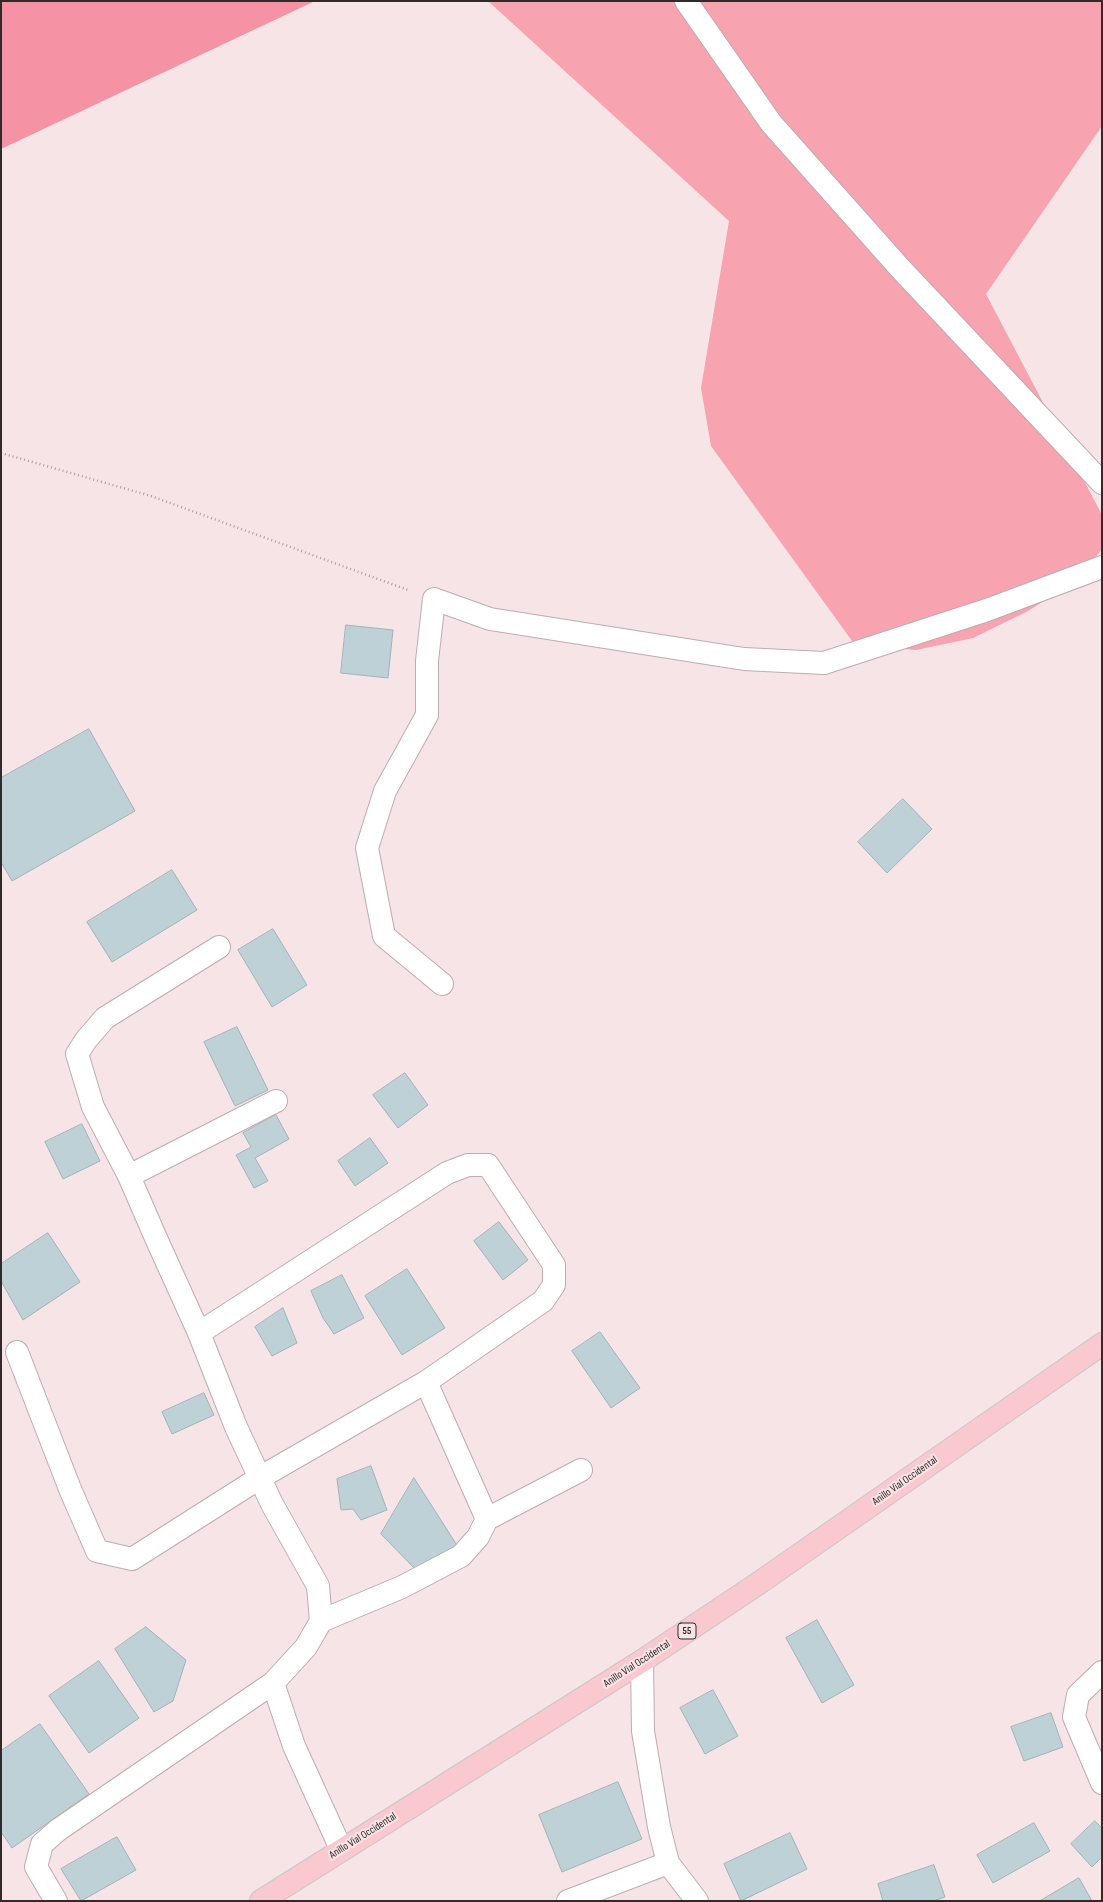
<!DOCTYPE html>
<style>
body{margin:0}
#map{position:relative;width:1103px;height:1902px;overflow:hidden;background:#f7e4e6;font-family:"Sofia Sans Condensed",sans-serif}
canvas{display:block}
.frame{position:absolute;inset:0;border:2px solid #31292a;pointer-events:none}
</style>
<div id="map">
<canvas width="1103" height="1902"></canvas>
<div class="frame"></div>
</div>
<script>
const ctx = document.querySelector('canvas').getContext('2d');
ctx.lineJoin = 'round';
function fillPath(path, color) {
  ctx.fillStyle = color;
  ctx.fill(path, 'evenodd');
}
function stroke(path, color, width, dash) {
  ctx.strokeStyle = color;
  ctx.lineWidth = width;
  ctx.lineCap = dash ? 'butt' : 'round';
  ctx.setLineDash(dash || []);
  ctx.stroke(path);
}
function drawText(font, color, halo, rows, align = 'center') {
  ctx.font = font + ' "Sofia Sans Condensed",sans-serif';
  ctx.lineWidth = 4;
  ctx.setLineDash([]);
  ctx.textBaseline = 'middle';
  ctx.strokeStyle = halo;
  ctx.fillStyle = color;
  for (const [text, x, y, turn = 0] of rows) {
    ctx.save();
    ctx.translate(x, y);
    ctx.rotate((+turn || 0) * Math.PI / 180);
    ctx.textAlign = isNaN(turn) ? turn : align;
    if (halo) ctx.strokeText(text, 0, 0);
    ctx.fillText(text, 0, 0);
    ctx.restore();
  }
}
fillPath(new Path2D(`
 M488,1H1102V126L986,294L1102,515V549L1076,581L1028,611L973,638L916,650L855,645L711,446L701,388L729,221Z`), '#f7a3b0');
fillPath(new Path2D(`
 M1,1H315L1,149Z`), '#f593a4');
const building = new Path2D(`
 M346,625L393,630L388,678L341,673Z
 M89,729L135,811L12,881L1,862V778Z
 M903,799L932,829L887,873L858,842Z
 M172,870L197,910L112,962L87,922Z
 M273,929L307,985L272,1007L238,950Z
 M237,1027L268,1090L235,1106L204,1042Z
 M405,1073L428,1105L398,1128L373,1095Z
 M276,1115L289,1139L255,1158L268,1181L254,1188L236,1155L251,1147L243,1133Z
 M82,1124L100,1161L63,1179L45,1142Z
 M370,1138L388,1163L355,1186L338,1161Z
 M499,1222L528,1260L503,1280L474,1241Z
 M48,1233L80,1282L23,1320L1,1281V1264Z
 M407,1269L445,1328L402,1355L365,1296Z
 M342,1275L364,1318L334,1334L323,1318L311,1291Z
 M283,1308L297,1343L272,1356L255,1327Z
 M600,1332L640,1388L611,1408L572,1351Z
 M204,1393L214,1415L172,1434L162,1412Z
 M371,1466L387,1510L361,1520L353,1509L341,1510L337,1479Z
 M414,1478L460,1550L420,1574L381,1534Z
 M817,1620L854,1685L822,1703L786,1638Z
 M146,1627L186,1660L173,1701L154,1712L115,1649Z
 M99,1661L139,1718L89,1753L49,1696Z
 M713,1690L738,1736L705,1754L680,1708Z
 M1051,1713L1063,1747L1024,1761L1011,1727Z
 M40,1724L89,1794L12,1848L1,1832V1751Z
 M618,1782L642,1839L562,1872L539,1815Z
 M1095,1821L1102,1828V1857L1092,1867L1071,1844Z
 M1034,1823L1050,1851L993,1883L977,1855Z
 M790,1833L807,1869L741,1901L724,1864Z
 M117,1837L136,1870L81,1901L61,1869Z
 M934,1865L945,1897L933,1901H883L878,1884Z
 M1079,1878L1092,1901H1040Z`);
fillPath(building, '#bed1d6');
stroke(building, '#a0b3b7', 1);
const minor = new Path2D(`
 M686,1L771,123L899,267L1102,483
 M219,947L105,1018L86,1040L77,1054L93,1107L129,1176L155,1236L199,1333L236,1427L272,1504L318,1586L321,1621L306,1647L273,1683L294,1746L341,1849
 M442,984L384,936L367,848L385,791L427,715V661L434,599L490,619L744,659L824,663L987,610L1102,567
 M129,1176L276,1101
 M17,1352L70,1489L97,1551L132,1559L261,1477L426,1382L543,1301L554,1285V1265L488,1165H468L447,1173L199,1333
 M487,1519L581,1470
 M321,1621L402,1587L461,1556L478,1537L487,1519L426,1382
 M642,1661L643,1731L659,1827L668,1863L697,1901
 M1102,1672L1078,1695L1074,1717L1102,1783
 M56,1901L36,1867L42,1844L58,1830L273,1683
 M568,1901L668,1863`);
const highway = new Path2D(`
 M261,1901L642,1661L756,1585L1102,1344`);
stroke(minor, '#bfacae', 24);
stroke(highway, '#c9c7c8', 24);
stroke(new Path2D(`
 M1,453L151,496L408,590`), '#ad9ea0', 2.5, [1, 3]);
stroke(minor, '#fff', 22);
stroke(highway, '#f9c9cf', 22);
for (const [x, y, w] of [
 [687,1631,18]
]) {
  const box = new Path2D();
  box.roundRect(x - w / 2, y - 8, w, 16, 3);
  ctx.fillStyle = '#f7e4e6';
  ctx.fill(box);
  stroke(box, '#31292a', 1);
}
drawText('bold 10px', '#31292a', null, [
 ["55",687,1631]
]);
drawText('11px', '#31292a', '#f7e4e6', [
 ["Anillo Vial Occidental",905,1481,-35],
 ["Anillo Vial Occidental",637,1664,-33],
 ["Anillo Vial Occidental",363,1836,-32]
]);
</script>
